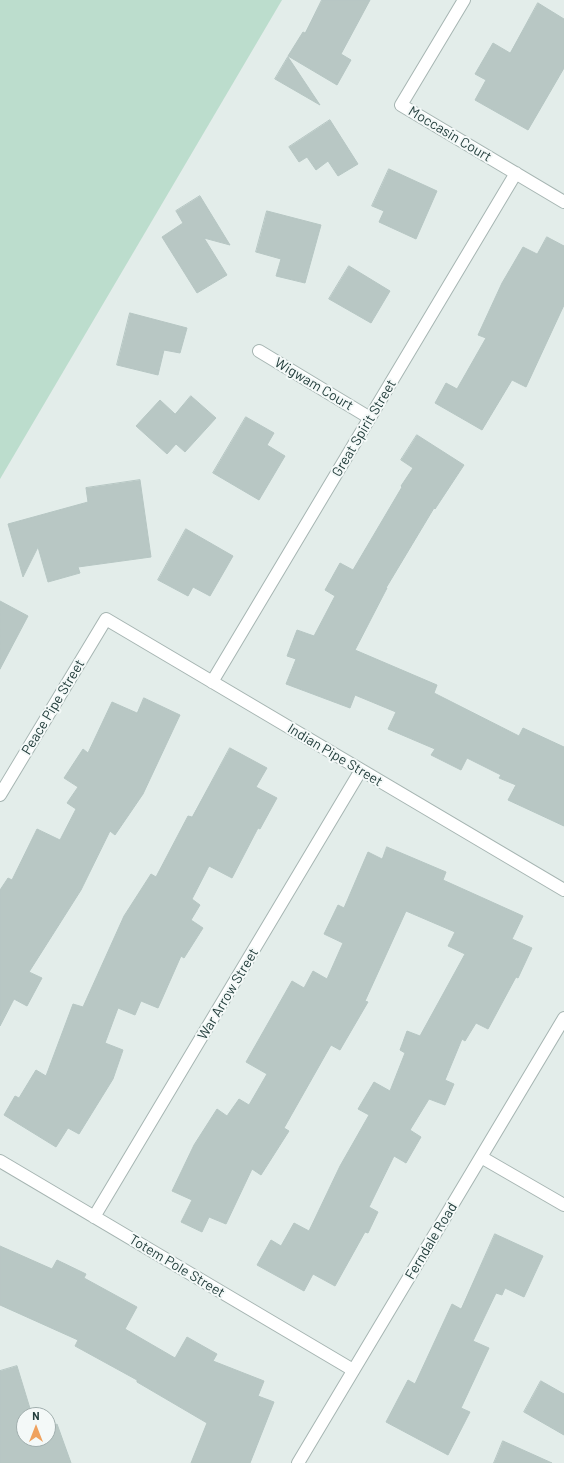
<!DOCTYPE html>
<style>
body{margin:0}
#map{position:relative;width:564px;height:1463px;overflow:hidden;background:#e3edea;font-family:Barlow,sans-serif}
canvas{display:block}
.north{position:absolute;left:16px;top:1407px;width:40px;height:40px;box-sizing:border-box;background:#f4f9f8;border:1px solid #a0aead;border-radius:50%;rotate:0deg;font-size:11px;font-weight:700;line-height:16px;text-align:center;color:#233e3c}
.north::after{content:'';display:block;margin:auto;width:14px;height:18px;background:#efa25f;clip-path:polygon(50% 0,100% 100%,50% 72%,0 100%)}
</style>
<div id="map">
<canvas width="564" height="1463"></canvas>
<div class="north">N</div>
</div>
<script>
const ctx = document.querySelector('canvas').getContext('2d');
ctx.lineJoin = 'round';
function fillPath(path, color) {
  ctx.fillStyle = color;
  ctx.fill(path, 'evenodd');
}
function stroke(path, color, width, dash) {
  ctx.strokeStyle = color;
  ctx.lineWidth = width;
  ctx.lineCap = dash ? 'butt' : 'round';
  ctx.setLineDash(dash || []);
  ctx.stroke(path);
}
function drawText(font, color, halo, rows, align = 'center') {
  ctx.font = font + ' Barlow,sans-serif';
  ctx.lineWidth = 4;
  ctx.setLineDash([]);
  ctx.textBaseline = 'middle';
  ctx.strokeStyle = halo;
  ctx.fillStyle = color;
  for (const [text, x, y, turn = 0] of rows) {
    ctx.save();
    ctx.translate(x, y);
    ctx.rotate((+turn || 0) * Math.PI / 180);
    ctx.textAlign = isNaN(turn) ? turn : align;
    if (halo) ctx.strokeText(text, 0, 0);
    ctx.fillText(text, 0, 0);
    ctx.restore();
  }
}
fillPath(new Path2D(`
 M0,0H282L0,479Z`), '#bcddcd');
const building = new Path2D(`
 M322,0H370L341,54L351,60L337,85L288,56L303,32L305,33Z
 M538,3L564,19V68L528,130L475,100L486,80L475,74L493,43L510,53Z
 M288,57L320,105L275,79Z
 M330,120L358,164L338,176L328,161L316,170L307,157L299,162L289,147Z
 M389,169L437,191L416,239L379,222L384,211L372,206Z
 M200,196L230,245L204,238L227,275L197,293L162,237L183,223L176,211Z
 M267,211L321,225L305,283L276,276L281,259L256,252Z
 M547,237L564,246V305L526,387L512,380L482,430L435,403L446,383L457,389L486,338L478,335L502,283L523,247L537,254Z
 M349,266L390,291L371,323L329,299Z
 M130,313L187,328L180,353L164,350L158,375L117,365Z
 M191,396L216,418L185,452L176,444L167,454L136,426L160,400L175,414Z
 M246,417L274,433L267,445L285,456L259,500L213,473Z
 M417,435L464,465L435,509L434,508L386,588H387L355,650L437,685L434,693L519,736L523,728L564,747V826L508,800L516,785L499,778L501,775L467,758L461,770L431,755L435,749L388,729L396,712L355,695L350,708L286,684L296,659L287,656L297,630L314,636L335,596L325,590L340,563L353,570L402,487L401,486L413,468L401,460Z
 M140,480L151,557L78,567L80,573L48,582L38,547L23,577L8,524L88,502L86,488Z
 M186,529L233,556L210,596L193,587L188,596L158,580Z
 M0,601L28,616L0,669Z
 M144,698L180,715L143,794L115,835L110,831L81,890L29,972L42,978L27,1006L14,999L0,1026V890L8,878L12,880L37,829L60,840L76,809L67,803L78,787L64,778L83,749L88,753L112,702L137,713Z
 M230,748L267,768L256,787L277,798L260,829L258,828L232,878L209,866L192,899L200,905L191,920L203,928L184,958L181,956L158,1008L141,1001L135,1015L118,1008L105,1043L123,1050L113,1079L79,1134L68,1128L56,1147L4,1115L15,1096L19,1098L36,1070L46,1076L73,1004L83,1007L124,916L151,874L156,877L188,816L192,817Z
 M387,847L446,872L443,880L523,916L512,939L532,948L518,978L516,977L488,1029L476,1023L465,1041L462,1039L445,1080L454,1084L445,1105L429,1099L410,1130L421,1137L406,1163L394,1156L369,1207L378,1212L368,1233L365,1232L335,1286L313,1274L304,1291L257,1265L271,1240L281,1246L294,1223L309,1231L340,1166L369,1115L358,1109L374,1082L390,1091L405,1053L400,1050L407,1031L420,1036L465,954L448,946L455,932L406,911L365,1001L368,1002L340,1050L331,1045L284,1128L289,1131L261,1175L252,1169L226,1224L209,1217L202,1232L181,1222L192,1200L172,1191L194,1145L217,1109L227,1116L239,1099L249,1105L267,1074L246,1062L292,981L304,988L313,971L327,979L343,943L324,934L338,905L344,908L368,852L382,859Z
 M495,1234L543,1256L524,1297L505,1288L502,1295L496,1293L473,1341L489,1348L461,1408L470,1412L448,1455L386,1422L408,1380L415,1384L452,1304L461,1309Z
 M0,1246L52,1269L57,1260L86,1274L84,1278L137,1307L125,1329L175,1358L187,1337L217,1354L213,1361L264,1381L258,1396L274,1402L250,1463H191L207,1423L137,1382V1380L75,1346L78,1340L0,1305Z
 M17,1366L32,1415H24V1439H48V1428L57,1424L71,1463H0V1371Z
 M541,1381L564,1394V1435L524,1412Z
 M503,1441L552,1463H494Z`);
fillPath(building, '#b8c7c4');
stroke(building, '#b6c6c3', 1);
const street = new Path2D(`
 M464,0L401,105L564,202
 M259,351L370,418
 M212,682L516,173
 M0,795L106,619L564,890
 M481,1157L564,1205
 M0,1161L353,1370
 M94,1217L361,770
 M298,1463L564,1018`);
stroke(street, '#a6b5b2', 14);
stroke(street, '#fff', 12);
drawText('14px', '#233e3c', '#f4f9f8', [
 ["Moccasin Court",450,134,31],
 ["Wigwam Court",314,384,31],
 ["Great Spirit Street",364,428,-59],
 ["Peace Pipe Street",53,707,-59],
 ["Indian Pipe Street",335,755,31],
 ["War Arrow Street",228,994,-59],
 ["Ferndale Road",431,1241,-59],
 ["Totem Pole Street",177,1266,31]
]);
</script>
